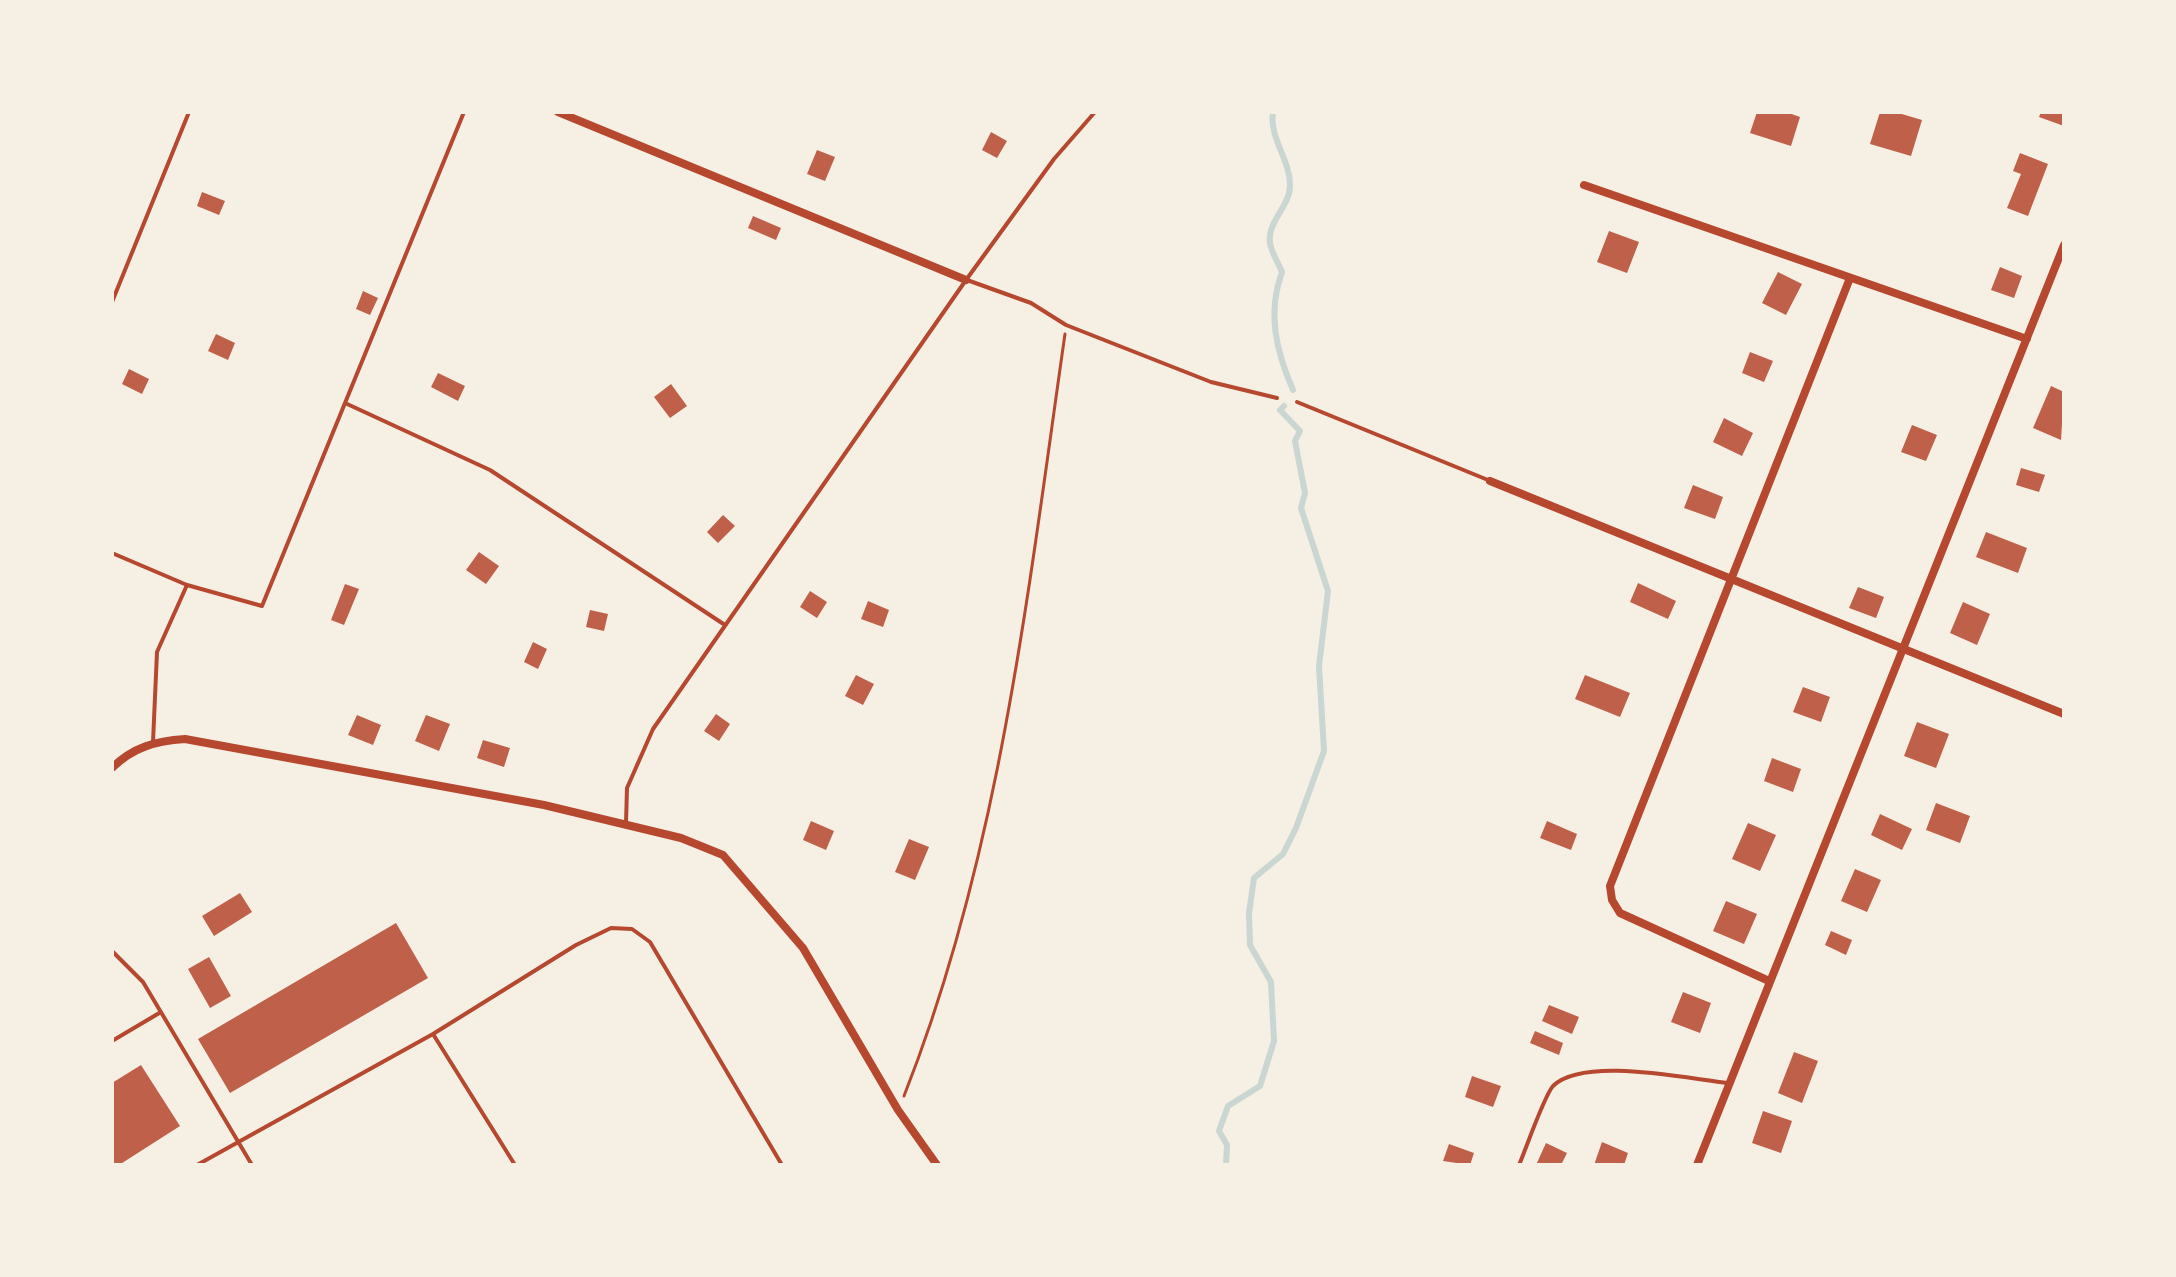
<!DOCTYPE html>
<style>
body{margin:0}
#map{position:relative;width:2176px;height:1277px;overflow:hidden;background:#f6efe4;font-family:"Exo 2",sans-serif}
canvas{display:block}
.frame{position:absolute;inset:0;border:114px solid #f6efe4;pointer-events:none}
</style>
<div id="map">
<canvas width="2176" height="1277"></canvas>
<div class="frame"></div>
</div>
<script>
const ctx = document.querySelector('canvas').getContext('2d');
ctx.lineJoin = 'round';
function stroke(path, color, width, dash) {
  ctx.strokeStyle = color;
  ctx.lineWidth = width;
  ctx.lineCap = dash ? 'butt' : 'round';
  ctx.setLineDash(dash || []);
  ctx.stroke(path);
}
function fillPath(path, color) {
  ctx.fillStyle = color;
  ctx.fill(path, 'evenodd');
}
stroke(new Path2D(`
 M1273,112C1269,138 1290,159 1290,185C1290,207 1267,221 1270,243C1271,252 1279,264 1282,272C1267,313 1276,351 1293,390
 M1226,1165L1227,1145L1219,1131L1228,1106L1260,1086L1274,1041L1271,982L1250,945L1249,913L1254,878L1283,854L1296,828L1324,751L1319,666L1328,591L1301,508L1305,493L1295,441L1300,431L1280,410L1284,406`), '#c9d6d2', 6);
fillPath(new Path2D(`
 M1757,112H1786L1800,117L1791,146L1750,133Z
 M1880,112H1895L1922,120L1911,156L1870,144Z
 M2041,112H2064V126L2039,117Z
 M991,132L1007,141L997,158L982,150Z
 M817,150L835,157L825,181L807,174Z
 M2020,153L2048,164L2028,216L2007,208L2021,174L2013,171Z
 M202,192L225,201L219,215L197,206Z
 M753,216L781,228L776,240L748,228Z
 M1609,231L1639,242L1627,273L1597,262Z
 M2000,267L2022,276L2014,298L1991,290Z
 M1778,272L1802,284L1786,315L1762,303Z
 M363,291L378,298L370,315L356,309Z
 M216,334L235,343L228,360L208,351Z
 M1750,352L1773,361L1764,382L1742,373Z
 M129,369L149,379L142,394L122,384Z
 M438,373L465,386L458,401L431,387Z
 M671,384L687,406L670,418L654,397Z
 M2051,386L2064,392L2061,440L2033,428Z
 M1724,418L1753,433L1742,456L1713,442Z
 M1912,425L1937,435L1926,461L1901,452Z
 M2021,468L2045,475L2039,492L2016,485Z
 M1693,485L1723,497L1715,519L1684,508Z
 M723,515L735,526L718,543L707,532Z
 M1986,532L2027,548L2018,573L1976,557Z
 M479,552L499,566L486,584L466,570Z
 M1638,583L1676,601L1668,619L1630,602Z
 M345,584L359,589L344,625L331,620Z
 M1858,587L1884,597L1876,618L1849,608Z
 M810,591L827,602L817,618L800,607Z
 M868,601L889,610L883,627L861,619Z
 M1963,602L1990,614L1977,645L1950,633Z
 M590,610L608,614L604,631L586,627Z
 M533,642L547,649L538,669L524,662Z
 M856,675L874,684L863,705L845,696Z
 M1585,675L1630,693L1620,717L1575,699Z
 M1803,687L1830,697L1821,722L1793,712Z
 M716,714L730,724L719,741L704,731Z
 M357,715L381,725L373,745L348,735Z
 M426,715L450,724L439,751L415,741Z
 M1917,722L1949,734L1936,768L1904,756Z
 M483,740L510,748L504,767L477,758Z
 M1772,758L1801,769L1793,792L1764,781Z
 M1936,803L1970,816L1960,843L1926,830Z
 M1880,814L1912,829L1902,850L1871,835Z
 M811,821L834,831L826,850L803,840Z
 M1547,821L1577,834L1571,850L1540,838Z
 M1748,823L1776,835L1760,871L1732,859Z
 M909,839L929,847L915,880L895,872Z
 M1855,869L1881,880L1867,912L1841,901Z
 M240,893L252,912L214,936L202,916Z
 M1726,901L1757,914L1744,944L1713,931Z
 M396,923L428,978L230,1093L198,1039Z
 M1831,931L1852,940L1846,955L1825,945Z
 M209,957L231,996L210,1008L188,969Z
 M1683,992L1711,1003L1700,1033L1671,1022Z
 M1549,1005L1579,1017L1572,1034L1542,1021Z
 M1535,1031L1563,1043L1559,1055L1530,1043Z
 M1794,1052L1818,1061L1802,1103L1778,1093Z
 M141,1065L180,1126L119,1165H112V1083Z
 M1472,1076L1501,1086L1493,1107L1465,1097Z
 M1763,1111L1792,1121L1781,1153L1752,1143Z
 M1602,1142L1628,1153L1624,1165H1594Z
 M1546,1143L1567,1153L1561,1165H1536Z
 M1449,1144L1474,1153L1470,1165L1443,1161Z`), '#bf614a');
stroke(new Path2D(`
 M904,1096C1000,853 1028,591 1065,334`), '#b5482f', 3);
stroke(new Path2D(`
 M967,280L1031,303L1066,325L1211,382L1277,398
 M112,302L189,112
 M1297,402L1488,480
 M345,403L490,470L725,625
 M112,553L187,585L262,606L464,112
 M153,742L157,652L187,585
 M626,823L627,788L653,729L966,280L1054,159L1095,112
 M112,951L143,982L252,1165
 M433,1034L515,1165
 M112,1041L161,1012
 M197,1165L433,1034L576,945L611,928L632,929L650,942L782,1165
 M1519,1165C1526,1149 1544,1096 1553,1086C1584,1056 1688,1079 1728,1083`), '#b5482f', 4);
stroke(new Path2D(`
 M558,112L966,280
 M1584,185L2027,339
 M1490,481L2064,714
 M112,768C133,747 156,741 185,739L544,805L681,838L723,855L803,948L898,1110L937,1165
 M1769,981L1620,913L1612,900L1610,886L1850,278
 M1697,1165L2064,245`), '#b5482f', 8);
</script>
